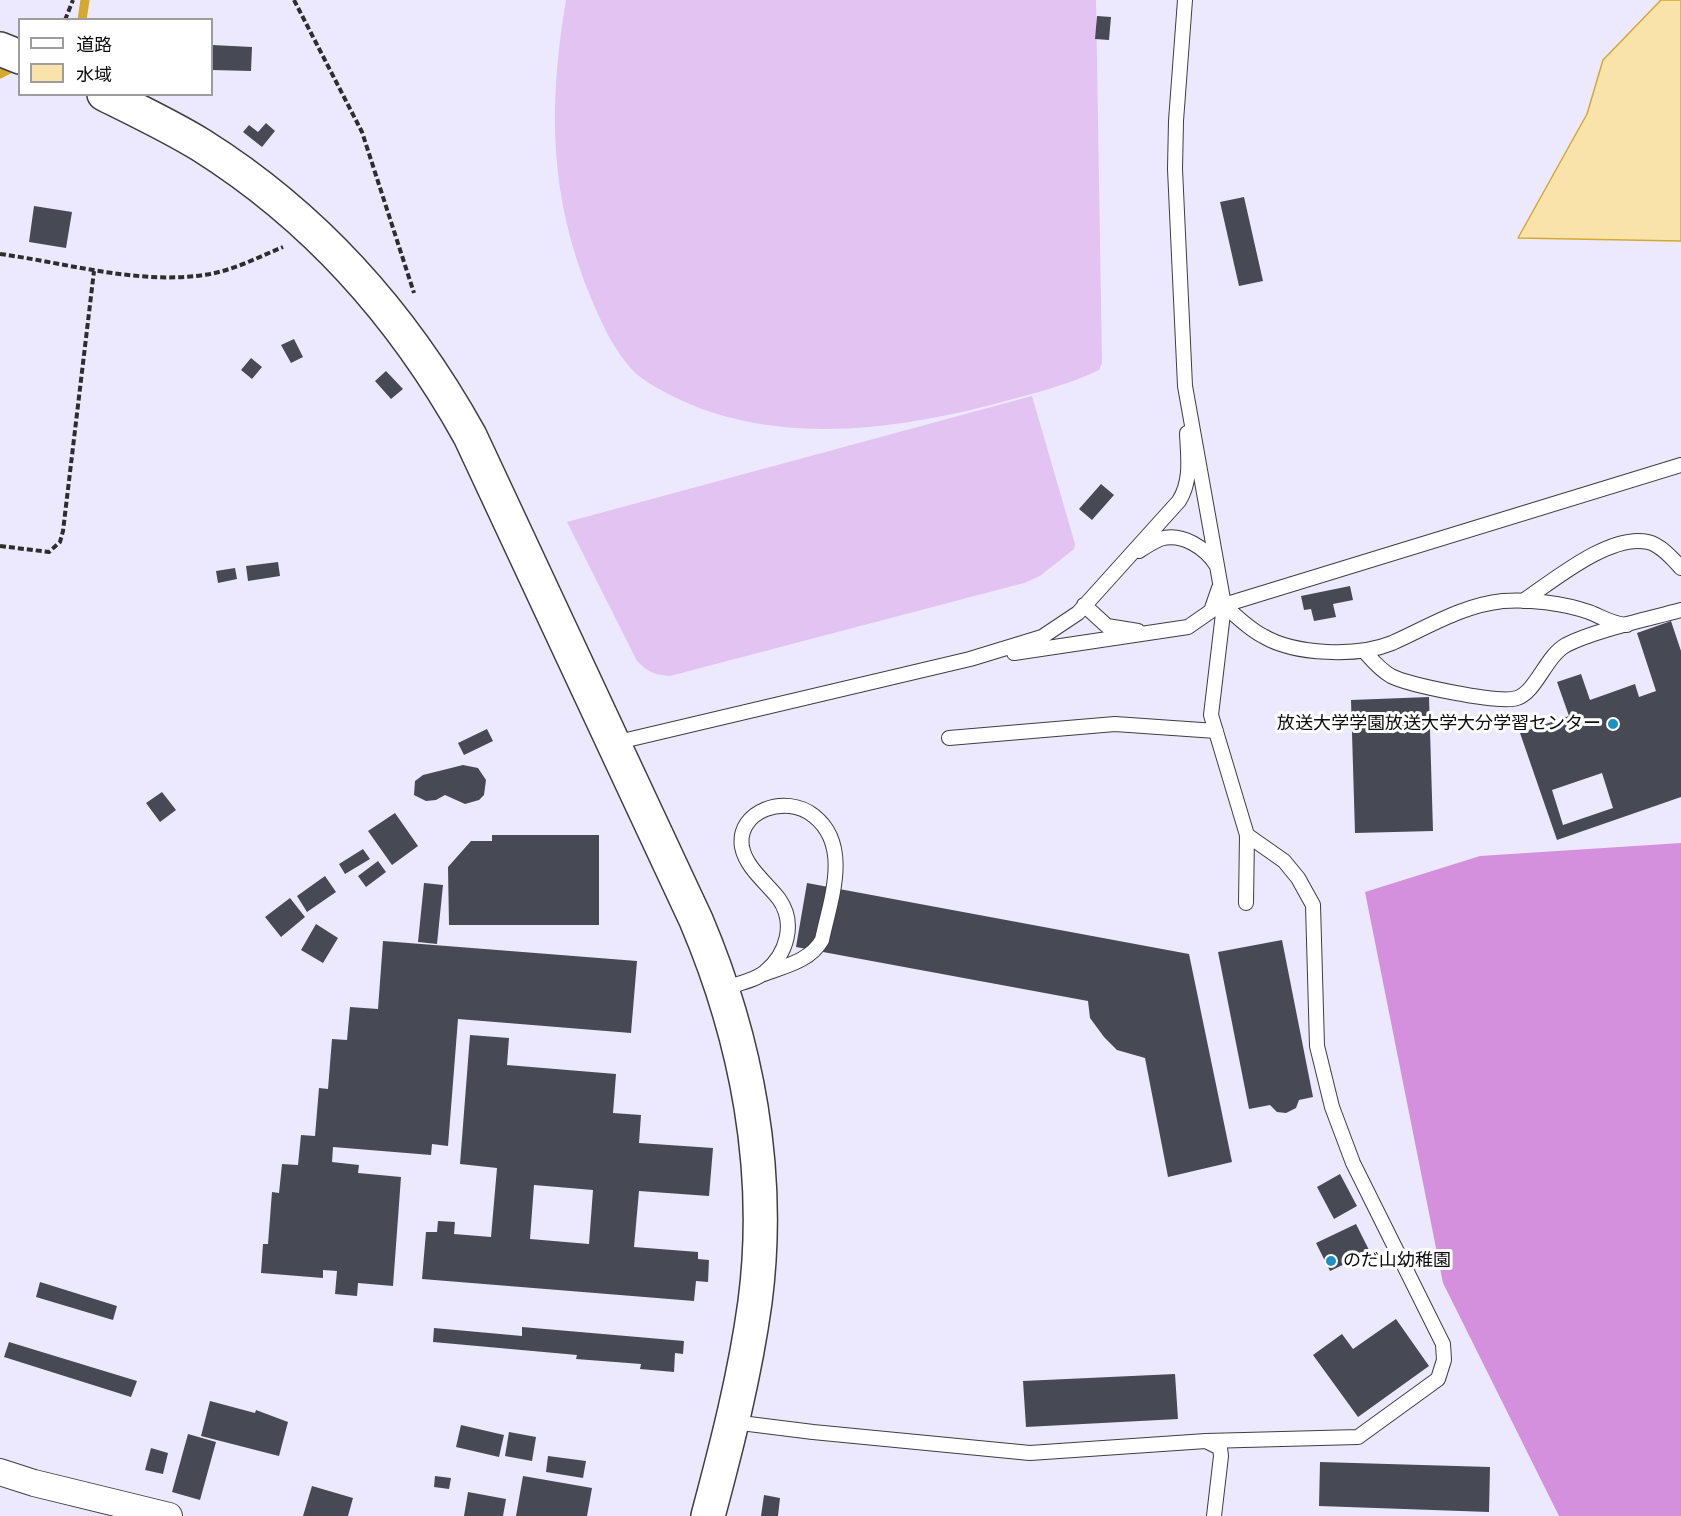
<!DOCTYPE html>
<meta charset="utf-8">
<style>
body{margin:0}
#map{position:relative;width:1681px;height:1516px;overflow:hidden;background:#ece9ff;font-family:Merriweather,"Noto Sans JP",serif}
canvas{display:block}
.legend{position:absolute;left:18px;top:18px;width:195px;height:78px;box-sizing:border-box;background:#fff;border:2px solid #9d9d9d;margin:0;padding:8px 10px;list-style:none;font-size:18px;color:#0b0b0b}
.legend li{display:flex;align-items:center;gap:12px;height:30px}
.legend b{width:30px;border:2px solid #9d9d9d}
</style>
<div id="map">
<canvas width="1681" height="1516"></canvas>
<ul class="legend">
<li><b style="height:8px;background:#fff"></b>道路</li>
<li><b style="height:16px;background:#fae3aa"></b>水域</li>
</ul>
</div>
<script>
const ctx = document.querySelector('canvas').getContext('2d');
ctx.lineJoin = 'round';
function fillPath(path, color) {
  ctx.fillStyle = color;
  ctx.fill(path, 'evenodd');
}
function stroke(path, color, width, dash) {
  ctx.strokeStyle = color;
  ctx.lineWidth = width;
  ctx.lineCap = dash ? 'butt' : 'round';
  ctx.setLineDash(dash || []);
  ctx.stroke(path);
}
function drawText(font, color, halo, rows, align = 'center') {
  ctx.font = font + ' Merriweather,"Noto Sans JP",serif';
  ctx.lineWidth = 6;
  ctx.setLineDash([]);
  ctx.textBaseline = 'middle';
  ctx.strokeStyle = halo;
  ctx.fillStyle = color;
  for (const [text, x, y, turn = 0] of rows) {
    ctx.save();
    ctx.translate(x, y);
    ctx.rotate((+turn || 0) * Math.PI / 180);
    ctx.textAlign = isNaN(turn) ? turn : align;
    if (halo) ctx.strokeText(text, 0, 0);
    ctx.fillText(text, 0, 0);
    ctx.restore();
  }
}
fillPath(new Path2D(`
 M1681,843V1516H1559L1443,1283L1365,892L1480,856Z`), '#d48fdd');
fillPath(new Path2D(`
 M566,0H1096L1102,363L1099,370C1070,384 1039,392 1009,400C900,430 777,448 672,396C656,387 640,380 628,365C612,346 600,320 591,298C549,197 548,106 566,0Z
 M1032,396L1075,544L1074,549L1040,576L1024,583L670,676C655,675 647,672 637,661L567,522Z`), '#e3c3f2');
const water = new Path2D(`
 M1661,0H1681V241L1518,238L1587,114L1603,60Z`);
fillPath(water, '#fae3aa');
stroke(water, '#d5a92d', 1.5);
stroke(new Path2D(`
 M82,20L85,0
 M0,74L17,65`), '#d5a92d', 9);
fillPath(new Path2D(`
 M1097,16L1111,17L1109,40L1095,39Z
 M212,45L252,47L251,71L212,70Z
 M266,123L275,131L262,147L243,132L249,125L258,132Z
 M1244,197L1263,281L1239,286L1220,202Z
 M34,206L72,212L66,248L29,242Z
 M294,339L303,357L291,363L281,345Z
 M251,358L262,367L252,379L241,370Z
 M386,371L403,389L391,399L375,381Z
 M1101,484L1114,495L1092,520L1079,509Z
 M278,562L280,576L248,581L246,566Z
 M235,568L237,579L218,583L216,571Z
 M1350,586L1353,600L1333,604L1336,617L1314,621L1311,609L1304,610L1301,596Z
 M1671,621L1681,651V797L1557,840L1520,733L1569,716L1557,682L1581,674L1590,700L1635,684L1639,697L1656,691L1637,633ZM1602,773L1613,808L1563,825L1552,790Z
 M1429,697L1433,831L1355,833L1351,700Z
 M487,729L493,741L464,755L458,743Z
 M463,765L478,768L486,780L484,795L479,800L465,804L445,795L436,800L426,801L414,795L415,781L423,775Z
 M162,792L176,810L160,822L146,803Z
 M395,813L418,846L392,865L368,831Z
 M492,835H599V925H449L448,867L471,841H492Z
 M363,849L370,859L345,874L339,864Z
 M378,861L386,872L366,887L358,876Z
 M325,876L336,892L307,912L297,896Z
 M424,883L443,885L437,944L418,942Z
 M807,883L1189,954L1232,1162L1168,1177L1145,1058L1117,1050L1104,1037L1090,1018L1088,1001L796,947Z
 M290,898L305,917L281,937L265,917Z
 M316,924L338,938L323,963L301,950Z
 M1282,940L1313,1097L1299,1100L1296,1108L1286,1113L1277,1112L1270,1105L1249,1109L1218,952Z
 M383,941L637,961L631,1033L458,1019L448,1146L432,1144L431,1155L333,1147L332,1162L359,1165L358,1173L401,1177L393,1286L358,1283L357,1296L335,1294L337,1271L323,1270V1278L261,1273L263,1244H268L272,1192L279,1193L282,1164L298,1165L301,1135L315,1136L319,1088L328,1089L332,1039L347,1040L350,1007L378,1009Z
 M470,1035L509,1038L507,1065L616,1074L613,1113L641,1115L639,1143L713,1148L709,1196L639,1191L634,1247L698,1252V1259L709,1260L708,1282L696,1281L694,1301L422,1279L426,1232H437L438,1221L455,1222L454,1234L491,1237L497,1168L460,1164ZM534,1185L593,1190L589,1244L530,1239Z
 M1340,1174L1357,1206L1334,1219L1317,1187Z
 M1356,1224L1370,1252L1330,1271L1316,1243Z
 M40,1282L117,1306L113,1320L36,1297Z
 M1396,1319L1429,1366L1358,1417L1313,1355L1342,1334L1353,1349Z
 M522,1327L684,1341L683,1354L675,1353L674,1372L640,1369L641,1364L576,1359L577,1355L433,1342L434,1328L522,1336Z
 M9,1342L137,1381L131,1397L4,1357Z
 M1175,1374L1178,1419L1026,1427L1023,1381Z
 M210,1401L255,1413L256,1410L288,1422L279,1456L201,1436Z
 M461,1425L504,1435L499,1457L456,1447Z
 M509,1432L536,1437L532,1461L505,1456Z
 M188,1434L216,1442L200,1500L172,1492Z
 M151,1448L168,1453L163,1474L145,1470Z
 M548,1456L586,1461L583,1478L546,1472Z
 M1320,1462L1490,1467L1489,1512L1319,1506Z
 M435,1476L451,1478L449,1489L434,1487Z
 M523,1476L592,1488L587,1516H516Z
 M312,1486L353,1498L348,1516H303Z
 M468,1492L506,1499L503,1516H464Z
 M764,1495L780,1498L778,1516H761Z`), '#474a54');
const service = new Path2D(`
 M1185,0L1176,121L1175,169L1185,386L1224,605L1211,715L1247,835L1246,903
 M1139,551C1145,547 1153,542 1160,539C1182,532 1206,548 1217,566
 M1523,601C1553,581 1610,533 1648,542C1661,545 1673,559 1681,568
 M1084,605L1107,626L1138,631
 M1224,605L1681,465
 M1224,605C1236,616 1248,628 1263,636C1295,655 1358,657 1392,643C1428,627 1463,605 1503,601C1529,599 1563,603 1589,612C1602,617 1612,624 1627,625
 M1364,651C1372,660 1380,670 1391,676C1409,685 1499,704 1517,698C1536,692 1546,656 1566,645C1596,630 1648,619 1681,610
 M1014,653L1188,627L1211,611L1219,588
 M949,738L1115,724L1216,731
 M614,743L970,659L1042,637L1078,613L1179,501C1192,480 1188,457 1187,433
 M723,989C735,984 755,981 765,972C787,954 796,923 779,899C767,883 746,868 742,847C736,811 786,793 814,816C852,846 830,901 822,940C810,961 785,966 764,974
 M733,1422L813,1432L1030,1453L1206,1441L1220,1448L1221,1456L1214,1516
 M1206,1441L1358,1437L1438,1379L1444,1360L1443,1344L1353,1163L1332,1107L1317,1046L1313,905L1298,878L1284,861L1247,835`);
const minor = new Path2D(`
 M0,1472L34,1483L169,1516`);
const tertiary = new Path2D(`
 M0,49L20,57
 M104,94C136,110 170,126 201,145C317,218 404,317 470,436L696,920C747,1040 772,1171 755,1302C745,1375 727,1445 708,1516`);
stroke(service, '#3e3e3e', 16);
stroke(minor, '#3e3e3e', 28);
stroke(tertiary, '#3e3e3e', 36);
stroke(new Path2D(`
 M294,0L362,132L414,293
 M65,20L73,0
 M0,254C68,263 140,286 210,274C236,269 259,257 283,247
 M0,546L49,552L60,542L63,531L94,271`), '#2d2d2d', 4, [6, 3]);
stroke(service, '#fff', 14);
stroke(minor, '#fff', 26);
stroke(tertiary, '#fff', 33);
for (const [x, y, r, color] of [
 [1613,724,6,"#1c91c2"],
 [1331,1261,6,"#1c91c2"]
]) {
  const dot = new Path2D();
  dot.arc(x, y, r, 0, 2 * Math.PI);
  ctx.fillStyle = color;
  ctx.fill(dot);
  stroke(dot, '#fff', 2);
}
drawText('18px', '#0b0b0b', '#fff', [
 ["放送大学学園放送大学大分学習センター",1601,724],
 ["のだ山幼稚園",1343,1261,"left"]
], 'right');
</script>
